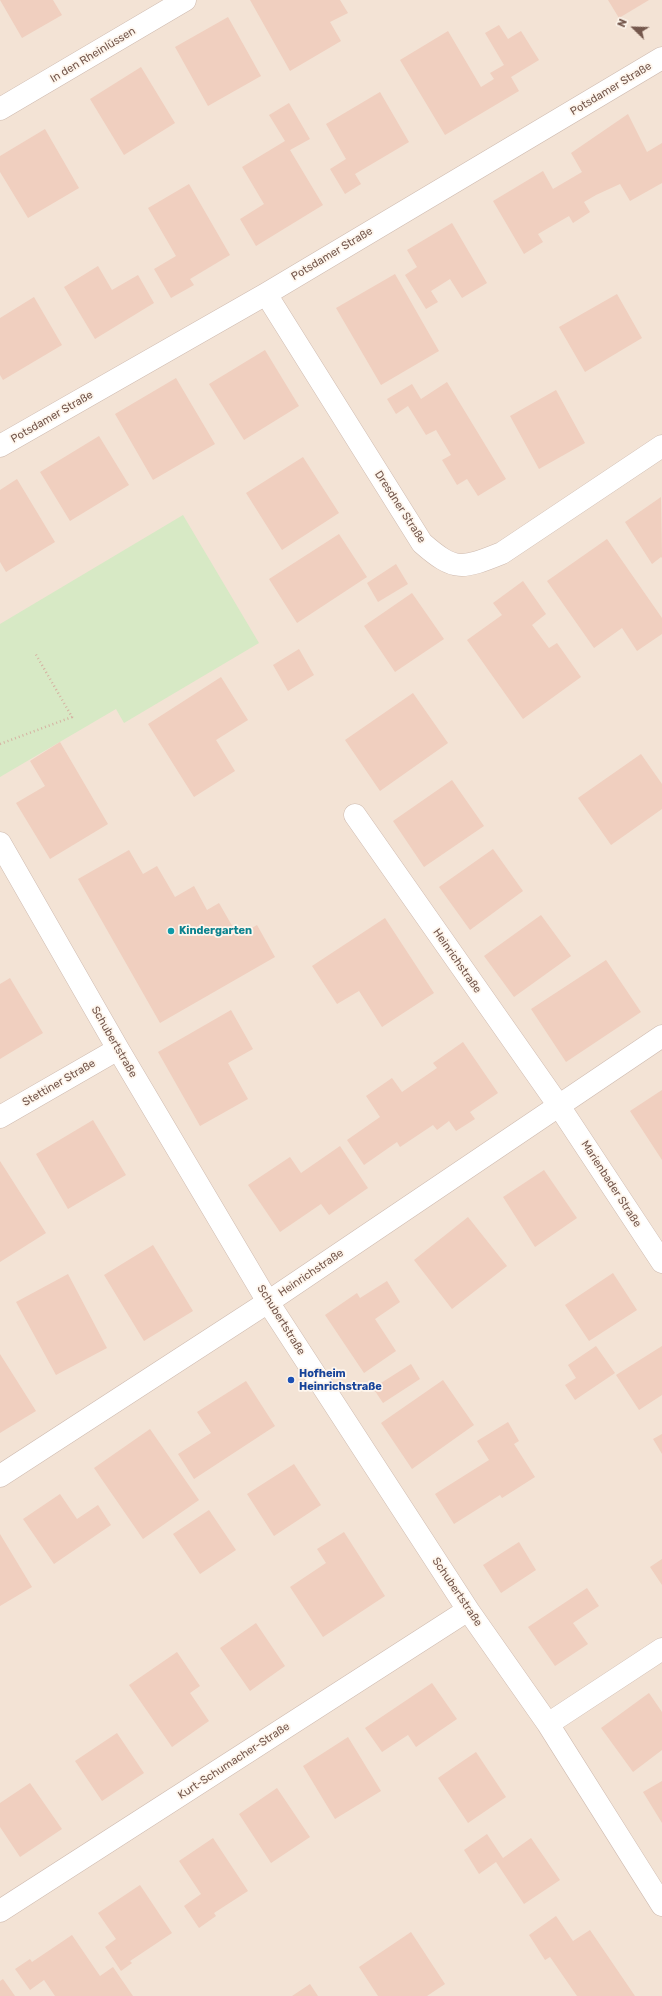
<!DOCTYPE html>
<meta charset="utf-8">
<style>
body{margin:0}
#map{position:relative;width:662px;height:1996px;overflow:hidden;background:#fcf2e6;font-family:Rubik,sans-serif}
canvas{display:block}
.north{position:absolute;left:614px;top:8px;width:40px;height:40px;-webkit-text-stroke:3px #fef6ed;paint-order:stroke;rotate:293deg;font-size:11px;font-weight:700;line-height:16px;text-align:center;color:#74574c}
.north::after{content:'';display:block;margin:auto;width:14px;height:18px;background:#74574c;clip-path:polygon(50% 0,100% 100%,50% 72%,0 100%)}
</style>
<div id="map">
<canvas width="662" height="1996"></canvas>
<div class="north">N</div>
</div>
<script>
const ctx = document.querySelector('canvas').getContext('2d');
ctx.lineJoin = 'round';
function fillPath(path, color) {
  ctx.fillStyle = color;
  ctx.fill(path, 'evenodd');
}
function stroke(path, color, width, dash) {
  ctx.strokeStyle = color;
  ctx.lineWidth = width;
  ctx.lineCap = dash ? 'butt' : 'round';
  ctx.setLineDash(dash || []);
  ctx.stroke(path);
}
function drawText(font, color, halo, rows, align = 'center') {
  ctx.font = font + ' Rubik,sans-serif';
  ctx.lineWidth = 3.5;
  ctx.setLineDash([]);
  ctx.textBaseline = 'middle';
  ctx.strokeStyle = halo;
  ctx.fillStyle = color;
  for (const [text, x, y, turn = 0] of rows) {
    ctx.save();
    ctx.translate(x, y);
    ctx.rotate((+turn || 0) * Math.PI / 180);
    ctx.textAlign = isNaN(turn) ? turn : align;
    if (halo) ctx.strokeText(text, 0, 0);
    ctx.fillText(text, 0, 0);
    ctx.restore();
  }
}
fillPath(new Path2D(`
 M0,0H662V1996H0Z`), '#f3e3d5');
fillPath(new Path2D(`
 M183,515L259,643L124,723L116,709L0,777V624Z`), '#d7e9c5');
fillPath(new Path2D(`
 M0,0H53L62,15L22,38Z
 M250,0H340L348,13L330,22L341,41L290,71Z
 M608,0H649L619,18Z
 M228,17L261,76L208,106L175,47Z
 M499,25L508,39L521,31L539,60L511,77L519,91L445,135L400,60L448,31L481,87L494,79L490,73L504,65L485,33Z
 M141,67L175,123L124,155L90,99Z
 M380,92L409,142L355,174L361,184L345,194L330,169L346,159L326,124Z
 M289,103L310,139L290,150L323,205L256,246L240,219L264,204L242,167L285,141L269,115Z
 M628,114L647,152L662,143V183L630,201L620,184L596,195L584,202L590,212L573,223L569,216L538,234L543,242L524,254L493,201L543,171L553,189L582,172L571,153Z
 M45,129L79,188L28,218L0,172V156Z
 M189,184L230,255L190,279L194,285L171,298L154,269L176,256L148,208Z
 M452,223L487,283L462,298L450,279L431,291L438,302L426,309L405,275L417,267L407,250Z
 M98,266L112,290L138,275L154,303L95,339L64,287Z
 M395,274L439,351L381,385L336,308Z
 M617,294L642,338L585,372L559,327Z
 M34,297L62,345L3,380L0,375V318Z
 M265,350L299,406L244,440L209,384Z
 M176,378L215,444L153,480L115,414Z
 M447,382L506,479L478,496L467,479L457,485L442,460L451,455L436,430L426,435L408,406L396,414L387,399L412,384L421,399Z
 M556,390L585,443L539,469L510,416Z
 M99,436L129,485L70,521L40,472Z
 M303,457L339,513L282,550L246,493Z
 M17,479L55,542L6,572L0,562V490Z
 M661,497L662,558L661,557L652,564L625,522Z
 M339,534L367,577L297,623L269,579Z
 M607,539L662,618V634L637,651L622,628L594,648L547,581Z
 M396,564L408,584L378,602L367,583Z
 M523,581L546,614L532,625L549,648L557,643L581,677L523,719L467,640L502,615L493,603Z
 M412,593L444,639L395,672L364,626Z
 M299,649L314,675L288,691L273,665Z
 M221,677L248,720L216,740L235,771L194,797L148,724Z
 M413,693L448,743L380,791L345,740Z
 M60,742L108,824L50,859L16,803L45,786L30,761Z
 M641,754L662,784V809L611,845L578,798Z
 M452,780L484,826L424,867L393,821Z
 M493,849L523,891L470,930L439,887Z
 M129,850L143,874L157,866L175,897L194,886L207,910L219,903L238,936L257,925L275,957L160,1023L78,879Z
 M541,915L571,956L514,997L484,956Z
 M385,918L434,993L382,1027L359,991L337,1004L312,966Z
 M606,960L641,1012L566,1062L531,1009Z
 M10,978L43,1033L0,1059V984Z
 M231,1010L253,1049L228,1063L248,1099L200,1126L158,1052Z
 M463,1042L498,1093L470,1112L475,1119L456,1131L449,1121L437,1130L433,1125L400,1147L397,1142L364,1165L347,1140L380,1117L366,1096L392,1078L402,1092L437,1068L433,1063Z
 M662,1090V1160L630,1111Z
 M93,1120L126,1175L68,1209L36,1154Z
 M340,1146L368,1188L329,1215L321,1204L280,1232L248,1185L290,1157L301,1173Z
 M0,1161L46,1233L0,1262Z
 M544,1170L577,1218L535,1247L503,1197Z
 M468,1217L507,1266L452,1309L414,1260Z
 M153,1245L193,1311L144,1341L104,1275Z
 M613,1273L637,1310L589,1341L565,1305Z
 M68,1274L107,1348L56,1375L16,1302Z
 M387,1281L400,1302L375,1319L396,1351L364,1373L325,1315L357,1293L360,1298Z
 M596,1346L615,1373L575,1400L565,1385L576,1378L568,1365Z
 M662,1346V1395L639,1410L616,1375Z
 M0,1354L36,1411L0,1433Z
 M411,1364L420,1379L383,1403L373,1388Z
 M443,1380L474,1425L412,1469L381,1423Z
 M246,1381L275,1426L194,1479L178,1454L211,1433L197,1412Z
 M508,1422L519,1441L514,1444L535,1477L502,1498L500,1495L454,1524L435,1494L489,1460L477,1441Z
 M150,1429L199,1500L143,1539L94,1468Z
 M662,1434V1454L653,1439Z
 M294,1464L321,1505L274,1536L247,1494Z
 M60,1494L77,1519L98,1505L111,1525L54,1564L23,1519Z
 M209,1510L236,1550L200,1574L173,1534Z
 M344,1532L385,1596L323,1637L290,1587L326,1563L317,1549Z
 M0,1534L32,1587L0,1606Z
 M519,1542L536,1570L501,1593L483,1565Z
 M662,1559V1585L650,1567Z
 M587,1588L599,1606L573,1623L588,1644L555,1666L528,1627Z
 M256,1623L285,1666L250,1691L220,1648Z
 M177,1652L200,1686L190,1693L209,1721L172,1747L129,1685Z
 M432,1683L457,1719L416,1747L408,1735L382,1752L365,1728Z
 M649,1693L662,1712V1750L633,1772L601,1728Z
 M117,1733L144,1773L102,1801L75,1761Z
 M348,1737L381,1791L335,1819L303,1766Z
 M476,1752L506,1797L468,1823L438,1778Z
 M662,1781V1823L643,1792Z
 M30,1783L62,1829L20,1857L0,1827V1803Z
 M277,1788L310,1837L271,1863L239,1814Z
 M487,1834L503,1858L531,1838L560,1880L524,1904L496,1862L479,1874L464,1850Z
 M213,1838L248,1891L214,1913L216,1916L199,1928L184,1906L201,1894L179,1861Z
 M140,1885L172,1933L130,1961L132,1963L121,1971L105,1947L116,1939L98,1913Z
 M556,1916L573,1941L590,1930L635,1996H577L550,1957L545,1960L529,1935Z
 M411,1932L445,1984L427,1996H378L359,1967Z
 M72,1935L100,1976L113,1967L133,1996H55L44,1980L30,1990L15,1969L30,1959L32,1962Z
 M3,1979L15,1996H0V1981Z
 M310,1984L318,1996H292Z`), '#f0cfbf');
const minor = new Path2D(`
 M0,109L185,0
 M266,294L422,543C455,572 462,569 502,553L662,446
 M0,446L266,294L662,58
 M355,815L559,1106L662,1262
 M0,843L118,1049L268,1302L468,1610L548,1724L662,1905
 M0,1117L118,1049
 M0,1476L268,1302L662,1036
 M548,1724L662,1649
 M0,1911L468,1610`);
stroke(minor, '#cfbbb0', 23);
stroke(new Path2D(`
 M0,744L72,717L35,653`), '#d5b2a2', 2.5, [1, 3]);
stroke(minor, '#fff', 22);
for (const [x, y, r, color] of [
 [171,931,4,"#0f9aa8"],
 [291,1380,4,"#1a4fb4"]
]) {
  const dot = new Path2D();
  dot.arc(x, y, r, 0, 2 * Math.PI);
  ctx.fillStyle = color;
  ctx.fill(dot);
  stroke(dot, '#fef6ed', 1.5);
}
drawText('11px', '#74574c', '#fef6ed', [
 ["In den Rheinlüssen",93,55,-31],
 ["Potsdamer Straße",611,89,-31],
 ["Potsdamer Straße",332,254,-31],
 ["Potsdamer Straße",52,417,-30],
 ["Dresdner Straße",400,507,57],
 ["Heinrichstraße",457,961,55],
 ["Schubertstraße",114,1042,60],
 ["Stettiner Straße",59,1083,-30],
 ["Marienbader Straße",611,1184,57],
 ["Heinrichstraße",311,1273,-34],
 ["Schubertstraße",281,1320,58],
 ["Schubertstraße",457,1592,56],
 ["Kurt-Schumacher-Straße",234,1761,-33]
]);
drawText('bold 11px', '#0d838f', '#fef6ed', [
 ["Kindergarten",179,931]
], 'left');
drawText('bold 11px', '#164399', '#fef6ed', [
 ["Hofheim",299,1374],
 ["Heinrichstraße",299,1387]
], 'left');
</script>
